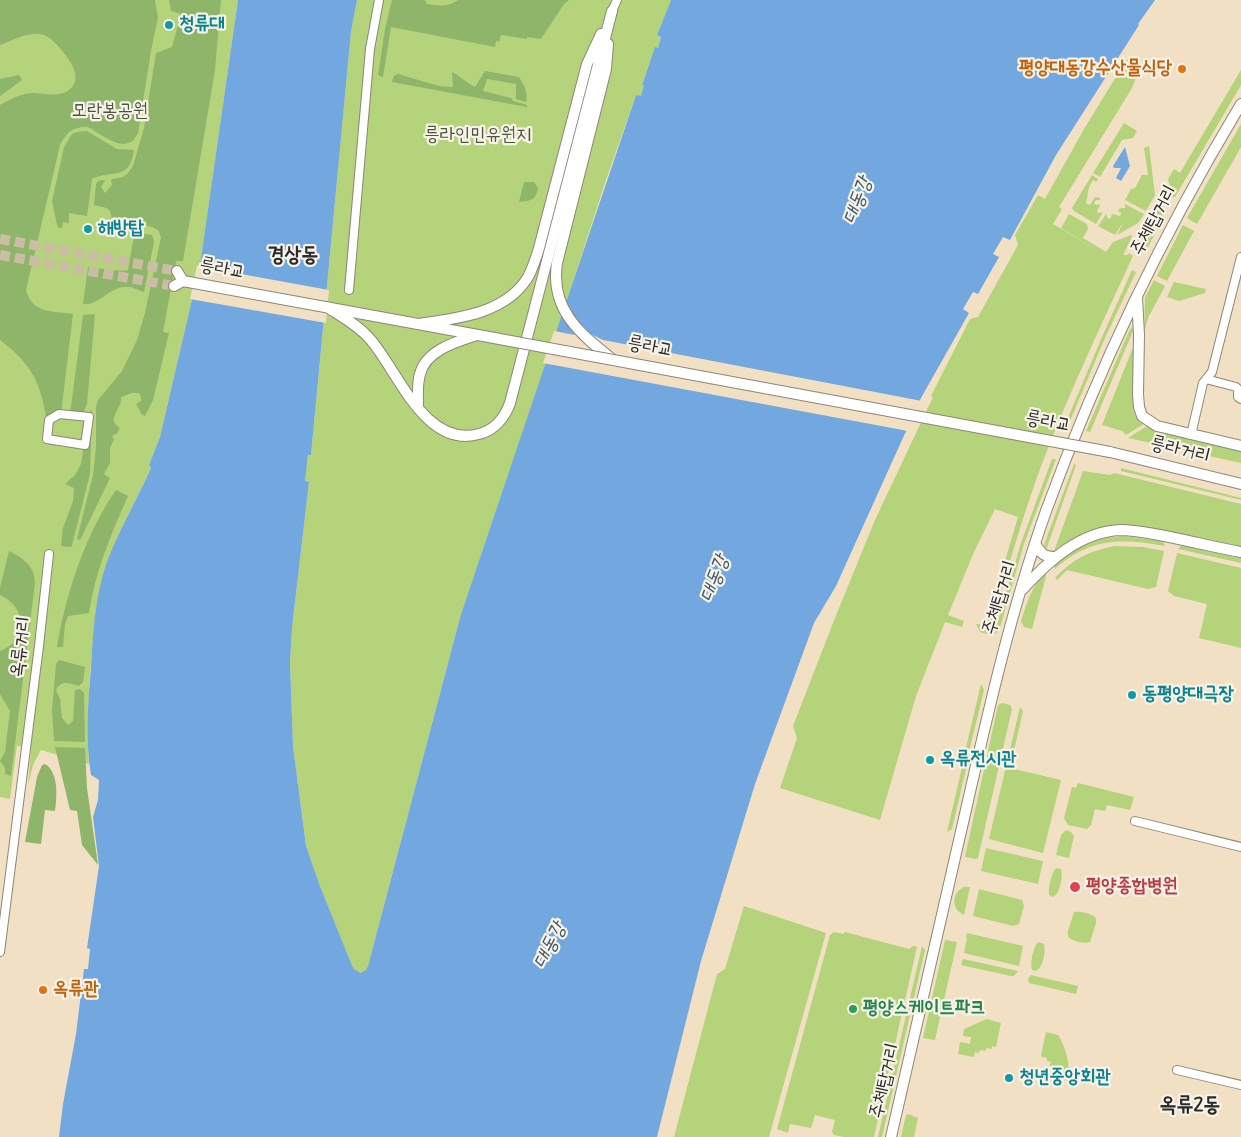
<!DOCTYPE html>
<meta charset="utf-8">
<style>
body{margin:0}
canvas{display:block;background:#f2e0c4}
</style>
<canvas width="1241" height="1137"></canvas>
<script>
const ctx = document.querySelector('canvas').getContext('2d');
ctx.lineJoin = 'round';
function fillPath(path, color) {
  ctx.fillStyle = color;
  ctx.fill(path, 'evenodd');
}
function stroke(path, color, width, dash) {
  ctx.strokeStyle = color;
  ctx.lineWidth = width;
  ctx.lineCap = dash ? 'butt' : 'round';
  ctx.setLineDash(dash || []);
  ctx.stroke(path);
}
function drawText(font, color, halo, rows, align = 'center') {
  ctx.font = font + ' Mynerve,"Poor Story",sans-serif';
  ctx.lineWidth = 4.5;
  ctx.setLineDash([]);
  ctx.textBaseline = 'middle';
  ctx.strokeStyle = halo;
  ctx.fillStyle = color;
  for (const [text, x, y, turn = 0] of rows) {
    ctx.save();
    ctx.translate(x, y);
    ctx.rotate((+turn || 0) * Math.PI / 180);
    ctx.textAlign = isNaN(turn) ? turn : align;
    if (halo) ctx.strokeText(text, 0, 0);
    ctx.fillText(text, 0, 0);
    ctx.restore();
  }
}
fillPath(new Path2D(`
 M0,0H238L200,265L160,437L149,465L151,468C137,499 119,529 108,561C96,593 94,628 91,662C89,696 86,730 89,764L41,750L33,765L28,785L31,748L17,746L10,799L0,797Z
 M357,0H671L657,35L661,37L658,48H655L642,84L644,85L641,97L636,95L606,180L556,334L461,614L368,966L367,970L361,973L354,969L351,963L320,886L306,846L293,746L290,662L292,628L309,482H305L308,455H311L351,32Z
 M1127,59L1140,67L1132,88L1059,207L1062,209L1053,224L1099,251L1061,228L1069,214L1087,224L1088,229L1083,238L1106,252L1113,242L1131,235L1132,237L1123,255H1128L1129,253L1133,256C1102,323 1070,391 1043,461C1022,517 1006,575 989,632L988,634L980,632L976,624L986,625L1018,517L995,509L974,552L948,615L964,621L962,627L945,622L916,696L880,820L780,788L797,738L793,726L835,618L875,520L933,397L931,396L932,394L970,319L978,317L1018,245L1015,235L1038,195L1045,199L1084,129Z
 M1241,70V85L1175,197H1172L1168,179L1174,169L1180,173Z
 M1124,123L1137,131L1133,138L1122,140L1100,177L1093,173Z
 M1241,124V147L1197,224L1187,218Z
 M1149,146L1155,195L1146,211L1125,200L1131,189L1135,188L1142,175H1148L1144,148Z
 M1092,175L1098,179L1096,182L1093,180C1086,191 1089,193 1086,203L1090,205L1095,197L1100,198V200H1096L1094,203L1096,205L1099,204L1100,206L1097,210L1098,213L1103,212L1096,224L1074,211L1072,208Z
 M1160,200C1168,216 1156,232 1148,247L1136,241Z
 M1125,204L1144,214L1138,223L1117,235L1124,221L1115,235L1098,226L1106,214L1108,219L1111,218L1112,214L1120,216L1121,213L1118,211L1120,208H1125Z
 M1183,225L1194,231L1167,281L1157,276Z
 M1132,270L1136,272L1105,338L1067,428L1064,427L1102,337Z
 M1154,280L1165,286L1148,318L1144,333L1145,298Z
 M1174,282L1206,289L1205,293L1179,301L1167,297Z
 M1132,328L1134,329L1090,432L1086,431L1130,329Z
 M1134,345L1133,410L1136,418L1144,424L1126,435L1122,431L1102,425Z
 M1147,426L1165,433L1241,451V463L1128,438Z
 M1052,459H1056L1024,544L999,631L994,634L1021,543Z
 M1074,464L1076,465L1046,550L1044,545Z
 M1121,468L1241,498V500L1121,471Z
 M1083,471L1110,475L1114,473L1241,504V549C1182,536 1107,509 1054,551Z
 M1124,536L1161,541L1164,543L1165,546C1121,538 1089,538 1055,569L1054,564C1076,546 1095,538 1124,536Z
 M1182,545L1241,558V563L1178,549Z
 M1115,546L1143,547L1164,551L1156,587L1148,589L1067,570L1057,580L1055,578C1073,559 1089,551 1115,546Z
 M1177,553L1241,568V648L1199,638L1207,604L1174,596L1168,591Z
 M1046,571V576L1032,629L1024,627L1021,621C1027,602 1032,586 1046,571Z
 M981,684L984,690L969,752L964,756Z
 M1002,703L1010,705L1012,709L978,858L976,859L965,857L998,705Z
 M1020,707L1023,711L1010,768L1061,780L1043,853L989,839Z
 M963,763L966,769L952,829L947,832Z
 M1078,783L1134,797L1130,810L1107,805L1105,811L1095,809L1091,825L1087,829L1068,825L1064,818L1072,787L1076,788Z
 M1066,830L1071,832L1074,836L1069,858L1056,855L1061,835Z
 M986,848L1043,861L1038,884L981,871Z
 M1056,868L1061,869C1063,877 1060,894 1053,897L1049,895C1048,888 1051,874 1056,868Z
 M964,887H970L964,915C951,909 951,893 964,887Z
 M979,889L1022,900L1024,906L1019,924L1013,926L973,916Z
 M744,906L826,933L769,1137H674L717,974L725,969Z
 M1074,912C1080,911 1091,913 1096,918V923L1090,942C1083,944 1073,941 1068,937V931Z
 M834,932L844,934L845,932L909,949L913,946L917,947L874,1137H844L834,1135L832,1132L835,1120L815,1115L811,1128L790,1124L788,1133L777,1129L830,935Z
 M967,933L1023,946L1019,966L964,953L967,938L966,937Z
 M945,940L957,942L935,1040L923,1038Z
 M1038,942L1044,944C1046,951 1043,968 1036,971L1032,970C1030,962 1033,948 1038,942Z
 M922,946L925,950L882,1137H878Z
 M963,959L1018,971L1014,976H1011L961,965Z
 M1031,975L1078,986L1076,994L1029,983L1028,979Z
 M987,1019L1001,1023L996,1047L992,1046V1049L986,1048V1051L980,1050L979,1053L975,1052L974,1057L958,1054L960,1042L970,1044L971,1037L963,1036L964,1029Z
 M1046,1032L1058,1035C1066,1047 1071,1067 1068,1081L1061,1078V1076L1057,1075L1058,1071L1054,1070L1055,1067L1050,1066L1051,1062L1047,1061V1058L1042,1057L1041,1055Z
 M908,1114L918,1118L914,1137H901L906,1115Z`), '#b4d37a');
fillPath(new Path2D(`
 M0,0H155L158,17L151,51L138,133C127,157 103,135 88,127C73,126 66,133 60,145L26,290C32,314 53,311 73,314L61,414L47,422C41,383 32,364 0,340V105C11,99 19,94 32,93C44,93 59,98 69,90C85,77 68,58 59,47C55,43 50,37 44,35C32,30 12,40 0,45Z
 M169,0H221L215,70L183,261H176L163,332L169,333L153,400L145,416L142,415L136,404L141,401V397L139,393H132L121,397C122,411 105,418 120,428L116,435L114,434L112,437L114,439L110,448V463L104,474L110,478L80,540L77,539L93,475L96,447V407L98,400L122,371L137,340L145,313L161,237L158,230C137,215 119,249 114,220L112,218L110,211L107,208L94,205L96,184L98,181L102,180L105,181L101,187L105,193L112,185L111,181L112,179L123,177L128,173L133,166L144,128L156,53L172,47L181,14L171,11Z
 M392,0H425L427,4C438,6 449,7 458,0H569L564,4L541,39L527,37V39L501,35L499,42L496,41L495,47L391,27L383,77L378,75L385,29Z
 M485,71L519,77C524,85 528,92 526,102L516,99V84L487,79L483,91L511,98L513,101L527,105V107L392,82L394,76L398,74L439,86L453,87L452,72C461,76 466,83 475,87Z
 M19,75L22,80L0,96V79Z
 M87,131L117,149L134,150C129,182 113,169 92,179L87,216L69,213V223L63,222L62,228H59L57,225L52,201L64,147L72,134L77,132Z
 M524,182H534L538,188C536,200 531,201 519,202Z
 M145,234L152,235L154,242L144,292C137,290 132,286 124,287C109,288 98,306 83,304L88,267C101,268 117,272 128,270L134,236Z
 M95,314L87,404L83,414H70L83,315Z
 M92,410L90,474L72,545L71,547L61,546L63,528L73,501L74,488L65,484L75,475L81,464L89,413Z
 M116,490L128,496C111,534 95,572 89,613L68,616L65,624L63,647H57C66,593 85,535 116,490Z
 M9,551C24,559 34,565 35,583L11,776L5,774V768L0,761L5,752L10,711L0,694V651C29,640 27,607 0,595V588Z
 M59,660L85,667L83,682L79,686C69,684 62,679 56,690L60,699L62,718L68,725L73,721L75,690L80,689L84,693L85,742L54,741L52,710L56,664Z
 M55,747L85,748L87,788L98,865L82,845L77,811L70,810Z
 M45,764C59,772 57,798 55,811L45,810L41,844L25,842L37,777L42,765Z`), '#8fb56a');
fillPath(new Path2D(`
 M238,0H357L351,32L311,455H308L305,481L309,482L292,628L290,662L293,746L306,846L320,886L351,963L354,969L361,973L366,970L368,966L461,614L636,95L641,96L644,85H642L655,47L658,48L661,37L657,35L671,0H1155L1138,24L1139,25L1056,155L1010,240L1003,237L993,254L999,257L978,294L973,292L963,309L969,313L921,398L836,586L814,623L755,784L701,961L657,1137H59L63,1104L76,1034L84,969H88L90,949L87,948L99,866L93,817L98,800L99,780L91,775C85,739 88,703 91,668C93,632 95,596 107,562C119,530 137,499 151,468L149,465L160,437L200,265Z
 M1125,147L1130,166L1121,181L1116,178L1121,168H1114L1113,166Z`), '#72a8df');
fillPath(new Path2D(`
 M197,266L329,290L326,323L190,299Z
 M565,299L575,318L591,334L603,340L922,401L908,431L543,363L554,331L575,335L560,313Z`), '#f2e0c4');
stroke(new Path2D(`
 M0,239L177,271
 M0,255L174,286`), '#cabca5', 10, [10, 5]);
const minor = new Path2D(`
 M612,11L617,0
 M349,290L370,49L379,0
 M1206,379L1236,387L1238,389V397L1241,399
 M59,414L89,417L85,445L47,439L49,420Z
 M1191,435L1203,383L1212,372L1241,257
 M1135,821L1241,847
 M0,952L39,646L49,554
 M1177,1070L1241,1085`);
const major = new Path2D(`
 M608,44L606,69L557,263C550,309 579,333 612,359
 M177,271L183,281
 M183,281L478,335
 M174,286L183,281
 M1137,297L1139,335L1138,394L1139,407L1142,416L1157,426L1241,446
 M327,307C342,317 358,325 370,339C398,371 425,449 479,434C495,430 505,417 510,403L612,11
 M418,324C455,319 506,314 528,277C533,268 536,258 539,248L587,64L601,34
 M418,406C418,395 417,384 420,374C426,350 456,342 477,335
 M1110,452L1241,484
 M1036,545C1041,554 1045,557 1055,557
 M1023,589C1048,561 1080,532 1120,530C1131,530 1143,532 1154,534C1183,539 1212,547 1241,552
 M891,1137C916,1030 940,922 965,814C988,712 1011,610 1046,511C1098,369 1163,233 1241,104`);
stroke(minor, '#8e8678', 10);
stroke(major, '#8e8678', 12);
stroke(minor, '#fff', 8);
stroke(major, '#fff', 10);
const majorBridge = new Path2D(`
 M478,335L1110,452`);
stroke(majorBridge, '#8e8678', 12, []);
stroke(majorBridge, '#fff', 10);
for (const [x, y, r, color] of [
 [169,25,5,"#0f9aa8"],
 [1182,69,5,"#e8710a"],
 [88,229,5,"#0f9aa8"],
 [1132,695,5,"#0f9aa8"],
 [930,760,5,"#0f9aa8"],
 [1075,887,6,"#e0444e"],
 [43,990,5,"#e8710a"],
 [853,1009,5,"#2e9e5b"],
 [1009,1078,5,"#0f9aa8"]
]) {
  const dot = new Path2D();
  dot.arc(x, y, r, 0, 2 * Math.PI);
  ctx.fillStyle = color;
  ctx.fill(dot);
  stroke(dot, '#f7f3e8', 2);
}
drawText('bold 19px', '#0d838f', '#f7f3e8', [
 ["청류대",179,25],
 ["해방탑",98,229],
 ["동평양대극장",1142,695],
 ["옥류전시관",940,760],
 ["청년중앙회관",1019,1078]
], 'left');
drawText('bold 19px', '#c56008', '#f7f3e8', [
 ["평양대동강수산물식당",1172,69],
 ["옥류관",53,990,"left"]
], 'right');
drawText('19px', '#4d553f', '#f7f3e8', [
 ["모란봉공원",110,112],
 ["릉라인민유원지",478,136]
]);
drawText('19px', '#2b2b2b', '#f7f3e8', [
 ["주체탑거리",1155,221,-62],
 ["릉라교",222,270,11],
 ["릉라교",650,348,11],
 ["릉라교",1048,423,11],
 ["릉라거리",1180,451,14],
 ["주체탑거리",1001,598,-73],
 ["옥류거리",22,647,-83],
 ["주체탑거리",886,1081,-77]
]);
drawText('bold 19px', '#be3a42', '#f7f3e8', [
 ["평양종합병원",1086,887]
], 'left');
drawText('bold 19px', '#27864d', '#f7f3e8', [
 ["평양스케이트파크",863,1009]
], 'left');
drawText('italic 20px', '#44576a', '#f7f3e8', [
 ["대동강",859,201,-69],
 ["대동강",716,579,-69],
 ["대동강",551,946,-63]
]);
drawText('bold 21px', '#2b2b2b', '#f7f3e8', [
 ["경상동",293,257],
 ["옥류2동",1190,1107]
]);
</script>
